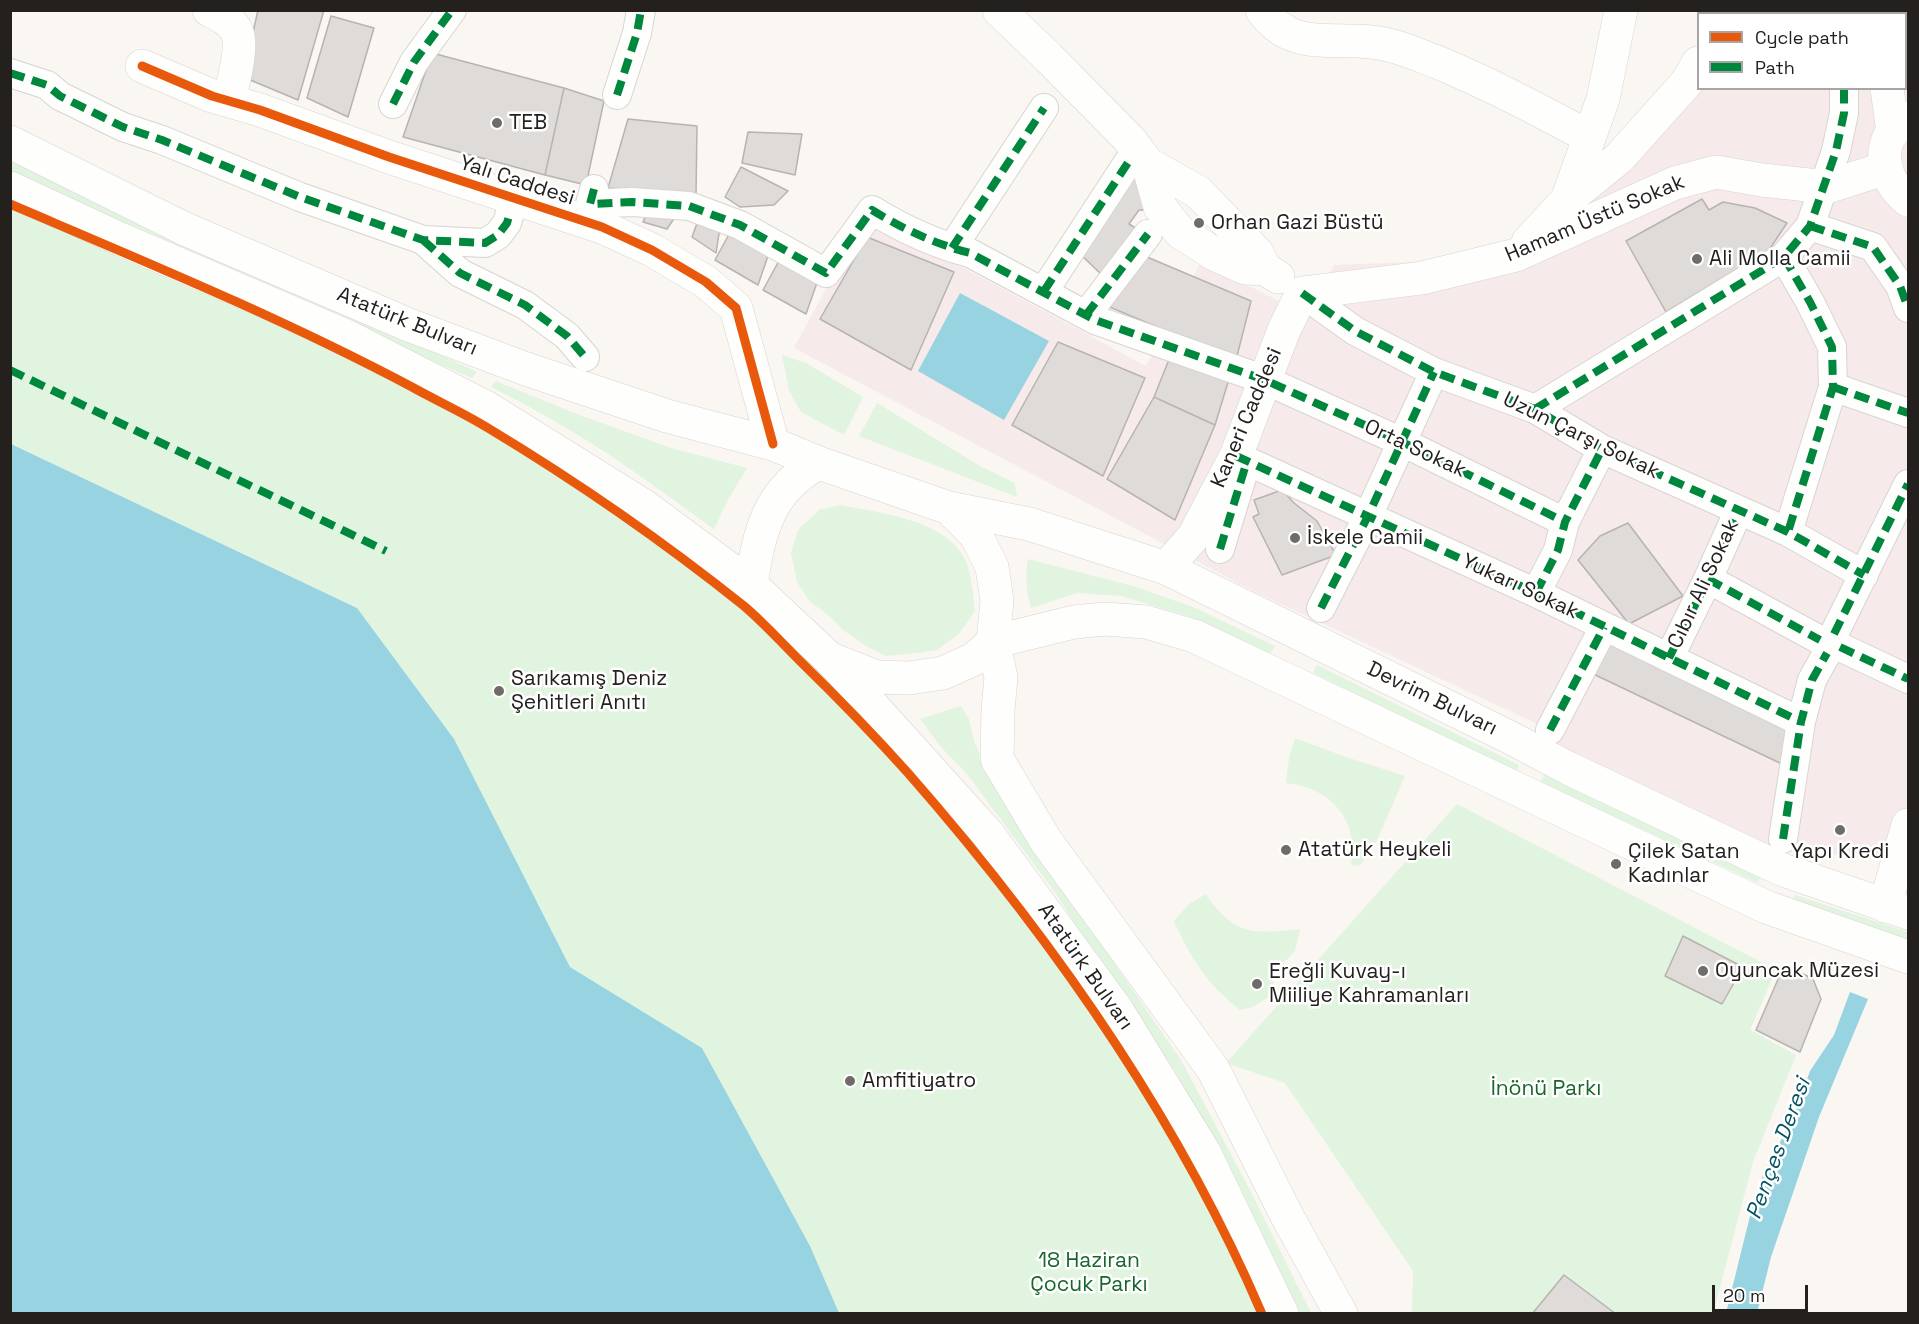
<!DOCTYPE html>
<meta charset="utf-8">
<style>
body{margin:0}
#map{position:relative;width:1919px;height:1324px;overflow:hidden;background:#faf6f2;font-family:"Space Grotesk",sans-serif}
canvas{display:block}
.frame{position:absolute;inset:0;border:12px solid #23201e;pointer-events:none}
.legend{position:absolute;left:1697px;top:12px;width:210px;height:78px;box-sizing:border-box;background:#fff;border:2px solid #a7a6a5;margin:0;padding:8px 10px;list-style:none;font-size:18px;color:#23201e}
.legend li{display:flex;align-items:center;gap:12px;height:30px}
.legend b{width:30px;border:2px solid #a7a6a5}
.scale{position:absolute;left:1712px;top:1285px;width:96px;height:27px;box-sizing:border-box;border:3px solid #23201e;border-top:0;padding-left:8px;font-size:18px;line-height:21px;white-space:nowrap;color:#23201e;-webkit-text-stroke:4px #fff;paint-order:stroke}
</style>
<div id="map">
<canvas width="1919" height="1324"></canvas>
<div class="frame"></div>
<ul class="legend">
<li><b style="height:8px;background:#e8590c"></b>Cycle path</li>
<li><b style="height:8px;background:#00873e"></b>Path</li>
</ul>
<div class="scale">20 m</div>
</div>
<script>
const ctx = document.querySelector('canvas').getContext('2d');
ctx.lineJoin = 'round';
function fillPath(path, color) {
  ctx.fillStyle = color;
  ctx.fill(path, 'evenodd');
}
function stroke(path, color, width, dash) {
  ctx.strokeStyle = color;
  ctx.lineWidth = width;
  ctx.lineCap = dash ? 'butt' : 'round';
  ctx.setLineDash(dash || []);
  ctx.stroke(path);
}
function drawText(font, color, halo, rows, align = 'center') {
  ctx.font = font + ' "Space Grotesk",sans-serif';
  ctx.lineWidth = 5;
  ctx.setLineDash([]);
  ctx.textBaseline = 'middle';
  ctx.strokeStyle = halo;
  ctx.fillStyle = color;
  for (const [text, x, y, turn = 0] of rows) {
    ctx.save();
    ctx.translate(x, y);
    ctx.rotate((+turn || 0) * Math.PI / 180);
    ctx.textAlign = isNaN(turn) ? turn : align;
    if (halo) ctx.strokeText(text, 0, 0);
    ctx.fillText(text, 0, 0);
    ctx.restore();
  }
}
fillPath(new Path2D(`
 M1730,11H1908V866L1876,855L1869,858L1843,857L1783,839L1765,847L1547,742L1550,730L1253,591L794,348L866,215L1146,366L1201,262L1309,316L1334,265L1440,261L1527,235L1698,88H1906V14L1728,13Z`), '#f7eaea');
fillPath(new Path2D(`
 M11,156L477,372L472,378L109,224L11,178Z
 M11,197L477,415L601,494L742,599L860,710L988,860L1132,1058L1229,1229L1266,1313H839L810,1246L702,1048L570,967L540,907L357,608L11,444Z
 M782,355L806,363L863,397L844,435L801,412L789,391Z
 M496,381L577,414L671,448L747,468L729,498L714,529C692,514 672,498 650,483C601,447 545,414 491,387Z
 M877,403L980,466L1015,483L1017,497L859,436Z
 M840,505C880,513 951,520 967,564C972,579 973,595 975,611L959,634L937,650L916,653L886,656L866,646L843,630L827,614L810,602L797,582L791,553L798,530L819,510Z
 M1028,559L1133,586L1193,607L1275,646L1269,656L1188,616L1121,596L1077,593L1031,608C1026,590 1025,577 1028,559Z
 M1317,665L1519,765L1516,772L1313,673Z
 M961,706L969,719L974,741L988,773L1112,960L1181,1060L1251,1192L1311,1313H1297L1176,1072L1091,951L1059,898L967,774L940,746L920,719Z
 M1295,738L1346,757L1405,776L1377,840L1360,866L1351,865C1359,819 1331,788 1286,783L1289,758Z
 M1544,775L1760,877L1758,883L1540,782Z
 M1457,804L1776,970L1750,1030L1796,1055L1753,1162L1713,1314L1412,1313L1413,1271L1285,1083L1226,1063Z
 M1206,894C1234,936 1253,934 1300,929L1295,951L1277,970L1270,996L1253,1007L1240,1010C1206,983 1192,960 1174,921L1189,904Z
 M1795,895L1908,932V939L1792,901Z`), '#e1f4df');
fillPath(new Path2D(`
 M960,293L1049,341L1004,420L918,371Z
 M11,444L357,608L454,739L570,967L702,1048L810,1246L839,1313H11Z
 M1850,992L1868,999L1819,1117L1771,1257L1757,1313H1726L1751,1212L1763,1175L1793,1117L1810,1071L1834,1035Z`), '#98d3e1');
const building = new Path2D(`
 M258,10H324L298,100L243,77Z
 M331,16L374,28L348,117L307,98Z
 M432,53L564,88L545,175L403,137Z
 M564,88L604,101L586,185L545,175Z
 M628,119L697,126L696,195L608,188Z
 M748,132L802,134L795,175L742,163Z
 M741,167L788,191L774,205L740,207L725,197Z
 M1132,170L1149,210H1139L1129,224L1142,232L1104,277L1078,252Z
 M1702,199L1709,210L1723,202L1755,208L1787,223L1769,250L1666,312L1626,241Z
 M649,208L677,214L667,229L643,222Z
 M699,218L721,221L716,253L692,237Z
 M733,227L771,247L758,285L715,260Z
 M867,237L954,272L911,370L820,319Z
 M1140,254L1251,301L1236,360L1100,303Z
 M781,257L819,277L806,314L763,290Z
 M1058,342L1145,378L1103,476L1012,425Z
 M1170,357L1229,379L1215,425L1154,397Z
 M1154,397L1215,425L1175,520L1107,479Z
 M1282,490L1294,503L1317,521L1336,555L1282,575L1253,517L1259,514L1254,500Z
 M1628,523L1683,596L1629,624L1578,560L1600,536Z
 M1604,636L1794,731L1784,765L1587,671Z
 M1683,936L1743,967L1722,1004L1665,976Z
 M1797,971L1813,979L1821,999L1800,1052L1756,1030L1779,977Z
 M1564,1275L1616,1314H1532Z`);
fillPath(building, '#dedbd8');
stroke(building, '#b7b3b1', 1.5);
const pedestrian = new Path2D(`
 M1846,14V10
 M10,73L47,85L60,96L123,127L162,140L300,197L423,240L485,243L498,235L507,223L510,213
 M617,95L637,33L641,10
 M393,104L414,62L452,10
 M594,189L590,204L632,202L689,206L740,225L826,273L872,210C903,229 935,244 970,253L1095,320L1265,380L1402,442L1565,522
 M1810,226L1873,247L1900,286L1908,308
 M423,240L460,273L525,305L567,336L585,357
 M952,248L1044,108
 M1784,257L1810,302L1832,347L1833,387L1788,532
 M1044,291L1129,161
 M1302,293L1355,331L1434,372L1535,409L1602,449L1788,532L1864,575
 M1086,315L1148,234
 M1833,387L1908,413
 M1535,409L1784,257L1810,226L1836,151L1844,113V88
 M1236,456L1536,593L1801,722
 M1220,549L1247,461
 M1708,579L1820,640
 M1536,593L1558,550L1565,522L1602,449
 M1321,608L1368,516L1434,372
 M1834,634L1908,484
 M1840,647L1908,679
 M1669,658L1708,579L1739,510
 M1550,730L1604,627
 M1783,839L1801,722L1812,680L1827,653`);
const minor = new Path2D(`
 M209,10C219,15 229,19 236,30C244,44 233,84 229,100
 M1262,10C1291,51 1329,37 1371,42C1394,44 1416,54 1437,62C1490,84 1539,110 1589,137
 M1728,14L1730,10
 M1567,200L1619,158L1687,82L1698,63`);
const tertiary = new Path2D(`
 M999,10L1048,57L1130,140L1148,164L1160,207L1180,232L1216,255L1245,268L1265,269
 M142,66L212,96L260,110L389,157L602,227L652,250L706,282L736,308L773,444
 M1148,164L1198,192L1257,253L1265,269L1278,277
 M1528,242L1567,200L1603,99L1621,10
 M1302,293L1422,278L1516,255L1675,183L1716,172L1762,180L1827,187L1886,168
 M1166,568L1194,536L1236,456L1284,330L1302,293`);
const secondary = new Path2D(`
 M1895,14V10
 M1906,49L1908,52
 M1887,88L1893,132
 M1908,118C1874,138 1880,178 1908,200
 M1885,906L1908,825`);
const primary = new Path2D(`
 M10,142L185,229L409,325L526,369L667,416L773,444L819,463L949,508L976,535L992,567L997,601L993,642L1001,677L998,710L997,759L1046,841L1213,1069L1286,1214L1341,1314
 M10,188L122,240L348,337L487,408L644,506L751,585L831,660L988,834L1117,1010L1204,1152L1282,1314
 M949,508L1029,524L1166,568L1509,737L1568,768L1783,870L1908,913
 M751,585C759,533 768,489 819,463
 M836,661L877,677L909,678L943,673L974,659L993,642L1074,622L1105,619L1146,622L1194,636L1766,907L1908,957`);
stroke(pedestrian, '#d7d4d2', 30);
stroke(minor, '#d7d4d2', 34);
stroke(tertiary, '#d7d4d2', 34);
stroke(secondary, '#d7d4d2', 34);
stroke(primary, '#d7d4d2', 34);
stroke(pedestrian, '#fefefd', 28);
stroke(minor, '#fefefd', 33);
stroke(tertiary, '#fefefd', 33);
stroke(secondary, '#fefefd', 33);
stroke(primary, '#fefefd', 33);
stroke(new Path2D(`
 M1846,14V10
 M10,73L47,85L60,96L123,127L162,140L300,197L423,240L485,243L498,235L507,223L510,213
 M617,95L637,33L641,10
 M393,104L414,62L452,10
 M594,189L590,204L632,202L689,206L740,225L826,273L872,210C903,229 935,244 970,253L1095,320L1265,380L1402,442L1565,522
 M1810,226L1873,247L1900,286L1908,308
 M423,240L460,273L525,305L567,336L585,357
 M952,248L1044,108
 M1784,257L1810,302L1832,347L1833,387L1788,532
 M1044,291L1129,161
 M1302,293L1355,331L1434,372L1535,409L1602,449L1788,532L1864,575
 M1086,315L1148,234
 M10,370L386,551
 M1833,387L1908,413
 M1535,409L1784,257L1810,226L1836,151L1844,113V88
 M1236,456L1536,593L1801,722
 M1220,549L1247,461
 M1708,579L1820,640
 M1536,593L1558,550L1565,522L1602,449
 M1321,608L1368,516L1434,372
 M1834,634L1908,484
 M1840,647L1908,679
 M1669,658L1708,579L1739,510
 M1550,730L1604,627
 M1783,839L1801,722L1812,680L1827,653`), '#00873e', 8, [15, 8]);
stroke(new Path2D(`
 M142,66L212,96L260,110L389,157L602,227L652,250L706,282L736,308L773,444
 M10,204C146,262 282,318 412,387C437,401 464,413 488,428C576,481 664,542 744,606C764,623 782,643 800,661C837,697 873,734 908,773C1050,935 1177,1115 1262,1314`), '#e8590c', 9);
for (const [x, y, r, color] of [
 [497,123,6,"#6e6b68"],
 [1199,223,6,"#6e6b68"],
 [1697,259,6,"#6e6b68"],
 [1295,538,6,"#6e6b68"],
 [499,691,6,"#6e6b68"],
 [1840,830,6,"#6e6b68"],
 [1286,850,6,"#6e6b68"],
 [1616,864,6,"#6e6b68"],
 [1703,971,6,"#6e6b68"],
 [1257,984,6,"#6e6b68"],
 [850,1081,6,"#6e6b68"]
]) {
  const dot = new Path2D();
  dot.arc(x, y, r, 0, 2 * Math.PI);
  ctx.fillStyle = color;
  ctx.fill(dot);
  stroke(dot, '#fff', 2);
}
drawText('21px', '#23201e', '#fff', [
 ["TEB",509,123],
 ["Orhan Gazi Büstü",1211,223],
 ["Ali Molla Camii",1709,259],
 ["İskele Camii",1307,538],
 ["Sarıkamış Deniz",511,679],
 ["Şehitleri Anıtı",511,703],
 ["Atatürk Heykeli",1298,850],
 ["Çilek Satan",1628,852],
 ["Kadınlar",1628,876],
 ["Yapı Kredi",1840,852,"center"],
 ["Oyuncak Müzesi",1715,971],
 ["Ereğli Kuvay-ı",1269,972],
 ["Miiliye Kahramanları",1269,996],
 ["Amfitiyatro",862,1081]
], 'left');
drawText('21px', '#23201e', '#fff', [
 ["Yalı Caddesi",517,181,18],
 ["Hamam Üstü Sokak",1595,219,-23],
 ["Atatürk Bulvarı",407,322,22],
 ["Kaneri Caddesi",1247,418,-67],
 ["Uzun Çarşı Sokak",1581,436,26],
 ["Orta Sokak",1415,449,25],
 ["Cıbır Ali Sokak",1704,584,-65],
 ["Yukarı Sokak",1520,587,25],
 ["Devrim Bulvarı",1432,699,26],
 ["Atatürk Bulvarı",1085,967,55]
]);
drawText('21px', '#18662a', '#fff', [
 ["İnönü Parkı",1546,1089],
 ["18 Haziran",1089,1261],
 ["Çocuk Parkı",1089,1285]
]);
drawText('italic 22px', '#045463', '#fff', [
 ["Pençes Deresi",1779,1149,-70]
]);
</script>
